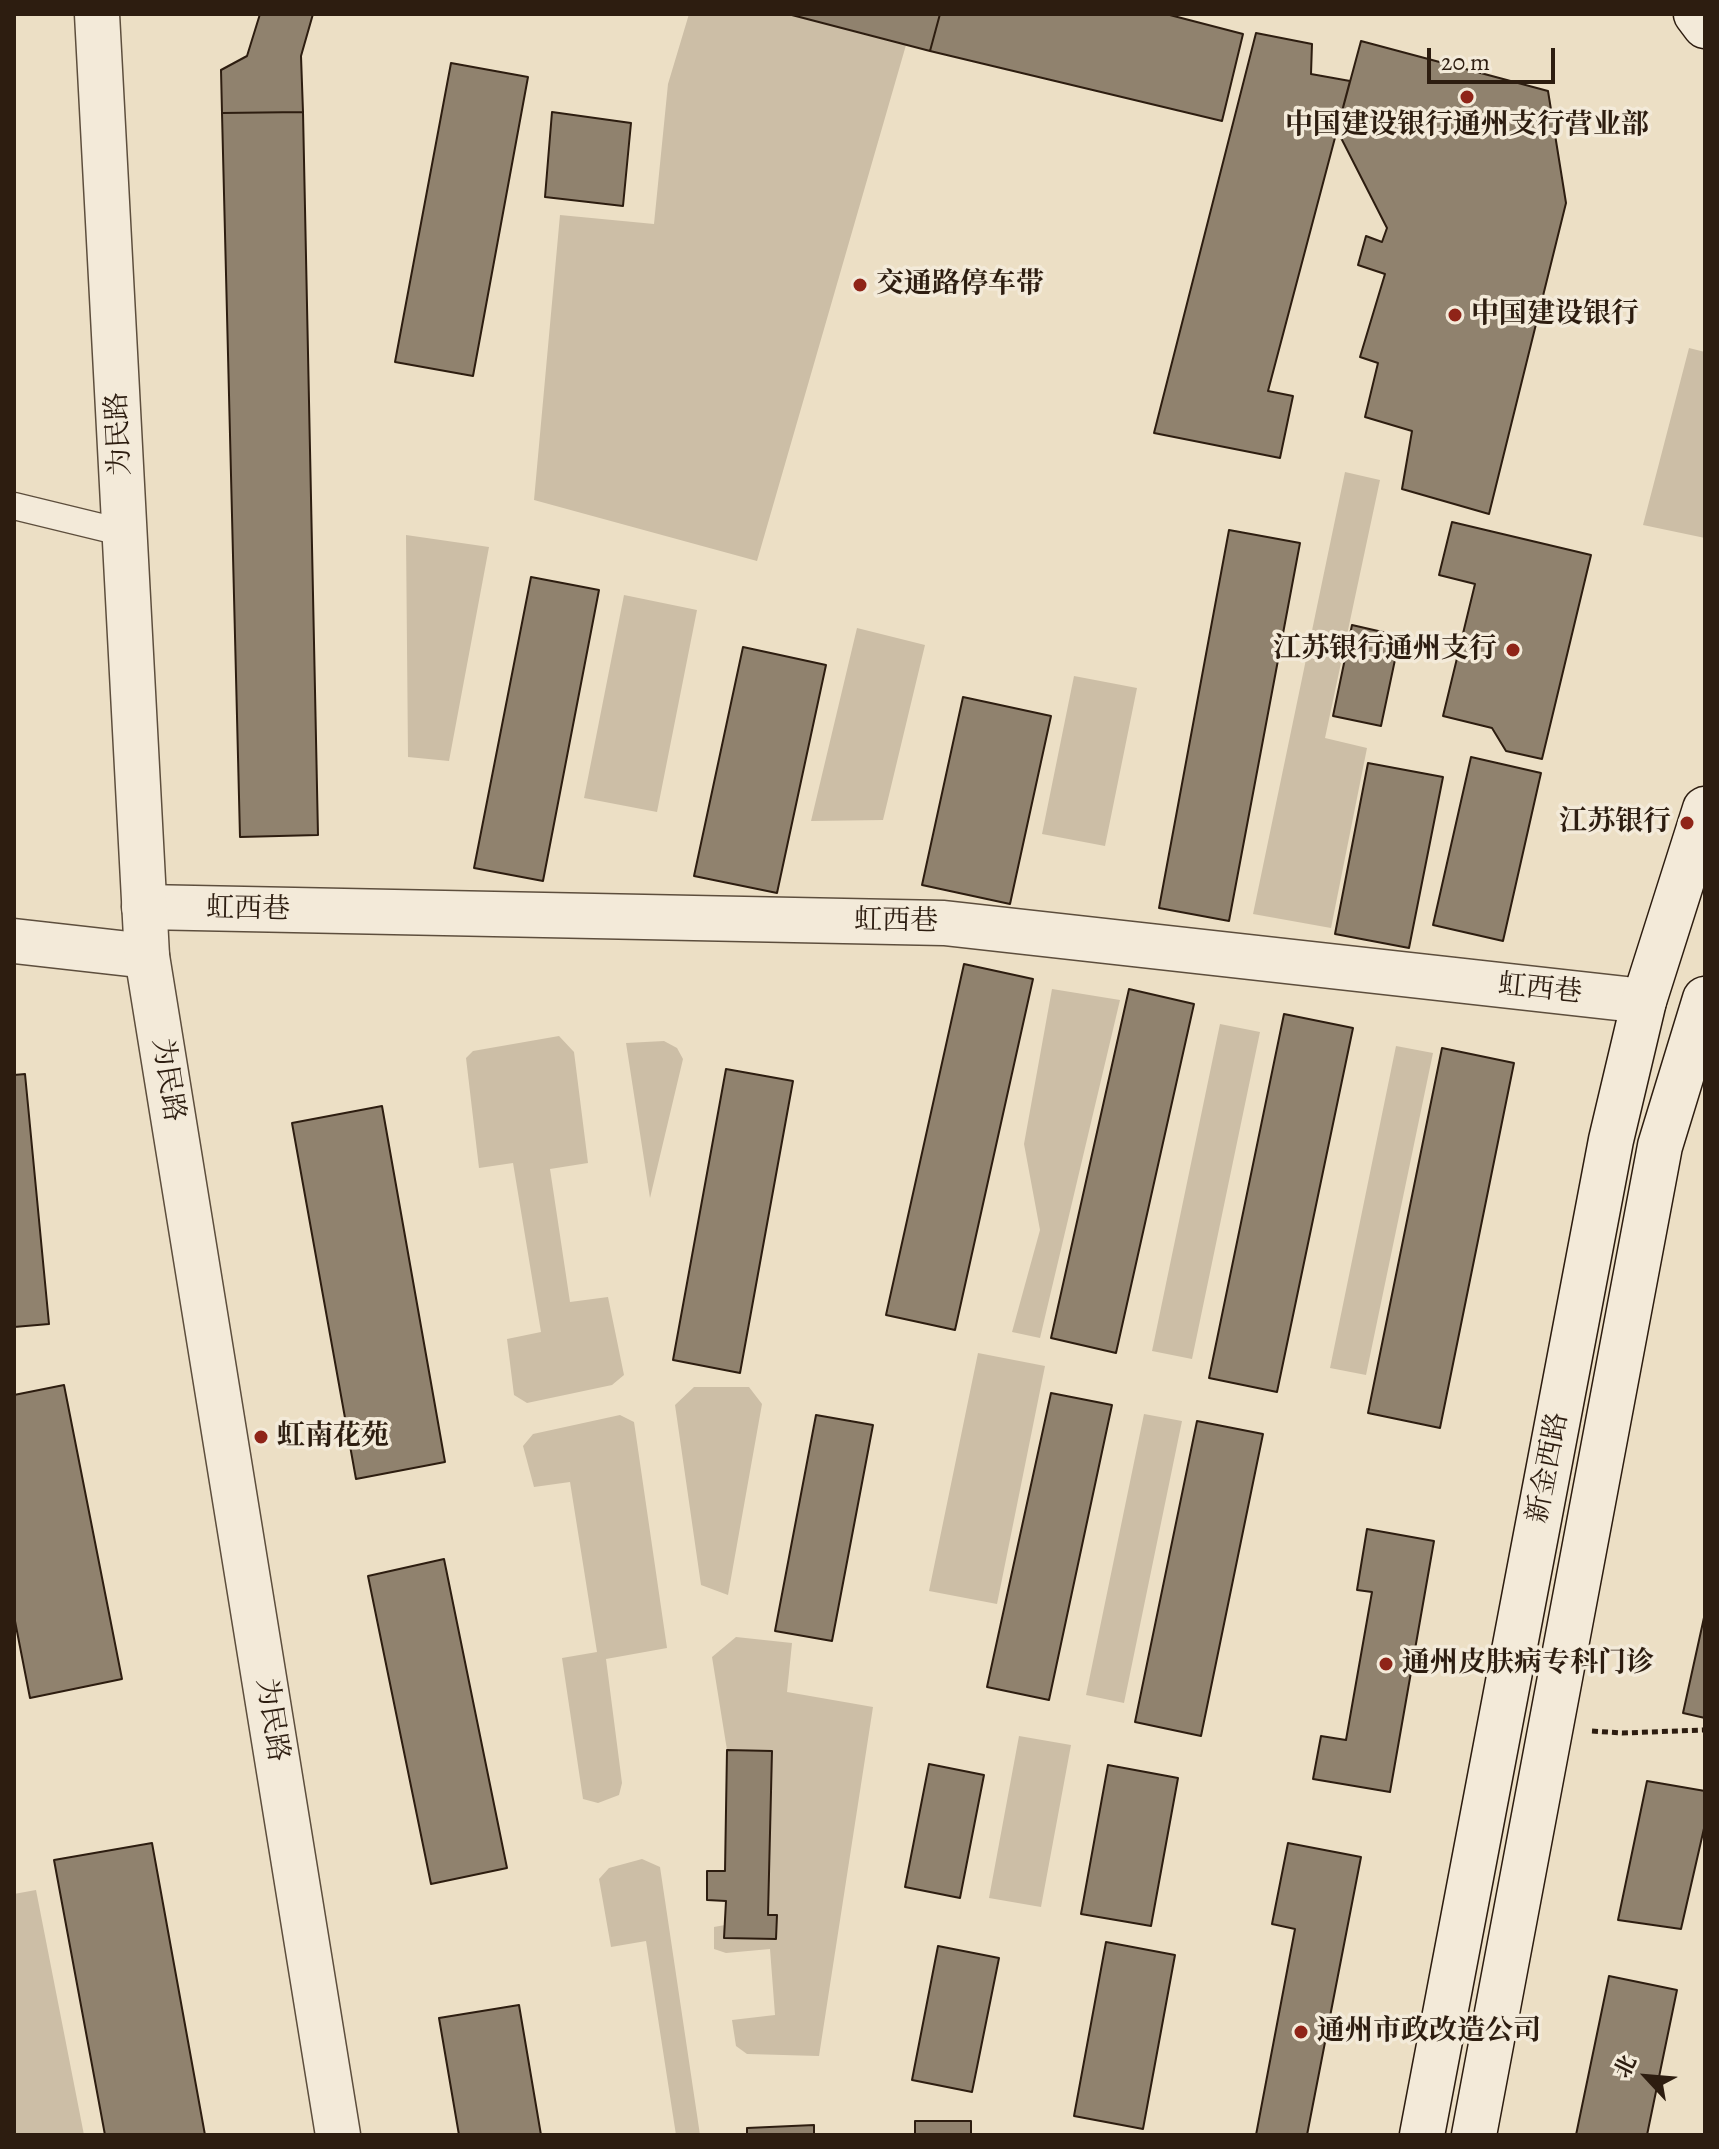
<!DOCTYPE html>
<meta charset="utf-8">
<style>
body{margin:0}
#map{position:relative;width:1719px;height:2149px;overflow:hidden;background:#ecdfc5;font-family:Alegreya,"Noto Serif SC",serif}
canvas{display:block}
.frame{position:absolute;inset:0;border:16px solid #2d1d10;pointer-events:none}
.north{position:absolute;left:1607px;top:2037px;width:80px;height:80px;-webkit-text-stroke:6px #f3ead9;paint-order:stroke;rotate:296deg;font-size:22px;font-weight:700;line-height:32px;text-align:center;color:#2d1d10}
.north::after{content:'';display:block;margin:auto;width:28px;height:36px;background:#2d1d10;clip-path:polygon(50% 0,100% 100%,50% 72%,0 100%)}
.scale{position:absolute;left:1427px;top:48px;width:128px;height:36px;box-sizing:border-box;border:4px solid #2d1d10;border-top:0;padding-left:10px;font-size:24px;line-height:28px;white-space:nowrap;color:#2d1d10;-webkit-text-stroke:6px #f3ead9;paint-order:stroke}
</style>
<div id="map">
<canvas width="1719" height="2149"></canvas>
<div class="frame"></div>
<div class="north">北</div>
<div class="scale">20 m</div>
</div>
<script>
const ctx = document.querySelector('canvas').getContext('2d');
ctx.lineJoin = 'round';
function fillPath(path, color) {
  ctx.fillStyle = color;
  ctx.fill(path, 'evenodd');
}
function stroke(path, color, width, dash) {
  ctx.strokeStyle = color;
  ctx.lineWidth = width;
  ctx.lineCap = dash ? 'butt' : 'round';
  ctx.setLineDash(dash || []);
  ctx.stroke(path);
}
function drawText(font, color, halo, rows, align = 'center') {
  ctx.font = font + ' Alegreya,"Noto Serif SC",serif';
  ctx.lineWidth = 7;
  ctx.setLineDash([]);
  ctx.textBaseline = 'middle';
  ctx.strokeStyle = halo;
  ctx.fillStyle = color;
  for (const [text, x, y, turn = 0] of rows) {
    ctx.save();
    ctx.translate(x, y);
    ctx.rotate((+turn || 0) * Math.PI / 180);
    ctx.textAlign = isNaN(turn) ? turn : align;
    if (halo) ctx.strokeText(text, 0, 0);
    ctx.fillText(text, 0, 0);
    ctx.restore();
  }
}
fillPath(new Path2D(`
 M689,14H788L906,45L757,561L534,500L560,215L654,224L668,84Z
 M1689,348L1705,352V538L1643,525Z
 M1345,472L1380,480L1325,738L1367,748L1331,928L1253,914Z
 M406,535L489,547L449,761L408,757Z
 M624,595L697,610L657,812L584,798Z
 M857,628L925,645L883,820L811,821Z
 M1074,676L1137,688L1105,846L1042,834Z
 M1052,989L1120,1000L1040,1338L1012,1332L1040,1230L1024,1144Z
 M1220,1024L1260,1032L1192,1359L1152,1351Z
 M559,1036L574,1052L588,1163L550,1169L570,1302L608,1297L624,1375L612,1385L527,1403L514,1395L507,1339L541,1332L513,1163L479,1168L466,1058L473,1051Z
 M664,1041L677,1048L683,1059L650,1198L626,1043Z
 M1396,1046L1433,1053L1366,1375L1330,1368Z
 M978,1353L1045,1366L997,1604L929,1591Z
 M694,1387H749L762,1404L728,1595L701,1585L675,1405Z
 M1144,1414L1182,1421L1124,1703L1086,1695Z
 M620,1415L634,1422L667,1648L606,1659L622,1783L619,1795L598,1803L583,1799L562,1658L597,1652L570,1482L534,1487L523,1446L533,1434Z
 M736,1637L792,1643L787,1692L873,1707L819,2056L747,2054L736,2046L732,2020L775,2015L770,1949L726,1953L714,1949V1927L725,1925V1938L776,1939L777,1915H768L772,1751L727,1750L712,1657Z
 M1019,1736L1071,1745L1041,1907L989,1898Z
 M642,1859L660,1867L700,2135H676L646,1941L611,1947L599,1879L609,1868Z
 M36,1890L84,2135H14V1894Z`), '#ccbea6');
const building = new Path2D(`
 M260,14H313L301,56L303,112L222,113L221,70L247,56Z
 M788,14H940L930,51Z
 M940,14H1166L1243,34L1222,121L930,51Z
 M1256,33L1312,44L1311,74L1350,81L1268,391L1293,396L1280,458L1154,433Z
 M1361,41L1548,91L1566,203L1489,514L1402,489L1412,431L1365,417L1378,363L1360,357L1385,274L1358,265L1366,236L1382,242L1387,228L1337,130Z
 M451,63L528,77L473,376L395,362Z
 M303,112L318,835L240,837L222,113Z
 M552,112L631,123L623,206L545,197Z
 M1452,522L1591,555L1542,759L1506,751L1492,728L1443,716L1475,584L1439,575Z
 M1229,530L1300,543L1229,921L1159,908Z
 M531,577L599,590L543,881L474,868Z
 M1352,625L1400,636L1381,726L1333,716Z
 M743,647L826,665L777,893L694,876Z
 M963,697L1051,716L1010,904L922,885Z
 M1471,757L1541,773L1503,941L1433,925Z
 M1368,763L1443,777L1409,948L1335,934Z
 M964,964L1033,979L955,1330L886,1315Z
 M1129,989L1194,1004L1116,1353L1051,1338Z
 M1284,1014L1353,1028L1277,1392L1209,1378Z
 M1442,1048L1514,1063L1440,1428L1368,1413Z
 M726,1069L793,1081L740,1373L673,1360Z
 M25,1074L49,1324L14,1327V1075Z
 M382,1106L445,1462L356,1479L292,1123Z
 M64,1385L122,1679L30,1698L14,1616V1395Z
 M1051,1393L1112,1405L1049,1700L987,1687Z
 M816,1415L873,1425L832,1641L775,1631Z
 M1197,1421L1263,1434L1201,1736L1135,1722Z
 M1367,1529L1434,1541L1390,1792L1313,1779L1321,1736L1346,1740L1372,1592L1357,1590Z
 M444,1559L507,1868L431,1884L368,1576Z
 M1705,1613V1718L1683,1713Z
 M727,1750L772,1751L768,1915H777L776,1939L724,1938L726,1901L707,1900V1871H725Z
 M929,1764L984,1775L960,1898L905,1887Z
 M1108,1765L1178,1778L1151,1926L1081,1914Z
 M1647,1781L1705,1791V1824L1681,1929L1618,1920Z
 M152,1843L205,2135H105L54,1860Z
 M1288,1843L1361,1857L1307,2135H1256L1295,1929L1272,1924Z
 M1106,1942L1175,1955L1143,2129L1074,2116Z
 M938,1946L999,1958L972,2092L912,2080Z
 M1609,1976L1677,1990L1647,2135H1576Z
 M519,2005L541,2135H459L439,2018Z
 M915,2121H971V2135H915Z
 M814,2125V2135H747V2128Z`);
fillPath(building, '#90826e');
stroke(building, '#2d1d10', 2);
const service = new Path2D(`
 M14,506L125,533`);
const minor = new Path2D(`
 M144,907L944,923L1644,1001
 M14,941L147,956`);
const tertiary = new Path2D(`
 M97,14L147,956L338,2135`);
const secondary = new Path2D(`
 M1696,14L1705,26
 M1422,2135L1611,1140L1644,1001L1705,809
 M1474,2135L1660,1146L1705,999`);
stroke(service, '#5d4e3d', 29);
stroke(minor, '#5d4e3d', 47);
stroke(tertiary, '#5d4e3d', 47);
stroke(secondary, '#2d1d10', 47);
stroke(new Path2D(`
 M1592,1731L1622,1733L1705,1730`), '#2d1d10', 5, [6, 4]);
stroke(service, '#f3ead9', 26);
stroke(minor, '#f3ead9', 44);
stroke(tertiary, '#f3ead9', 44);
stroke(secondary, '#f3ead9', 44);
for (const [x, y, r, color] of [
 [1467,97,8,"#8f2418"],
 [860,285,8,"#8f2418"],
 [1455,315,8,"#8f2418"],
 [1513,650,8,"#8f2418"],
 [1687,823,8,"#8f2418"],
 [261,1437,8,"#8f2418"],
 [1386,1664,8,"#8f2418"],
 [1301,2032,8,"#8f2418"]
]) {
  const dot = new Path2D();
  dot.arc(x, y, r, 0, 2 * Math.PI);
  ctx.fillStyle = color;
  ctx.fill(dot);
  stroke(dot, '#f3ead9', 3);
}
drawText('bold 28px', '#2d1d10', '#f3ead9', [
 ["中国建设银行通州支行营业部",1467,126,"center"],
 ["交通路停车带",876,285],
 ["中国建设银行",1471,315],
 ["江苏银行通州支行",1497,650,"right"],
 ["江苏银行",1671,823,"right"],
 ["虹南花苑",277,1437],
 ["通州皮肤病专科门诊",1402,1664],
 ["通州市政改造公司",1317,2032]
], 'left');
drawText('28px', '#2d1d10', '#f3ead9', [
 ["为民路",120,434,-93],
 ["虹西巷",248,910,1],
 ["虹西巷",896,922,1],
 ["虹西巷",1540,990,6],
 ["为民路",167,1080,81],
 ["新金西路",1549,1468,-79],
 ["为民路",271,1720,81]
]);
</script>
